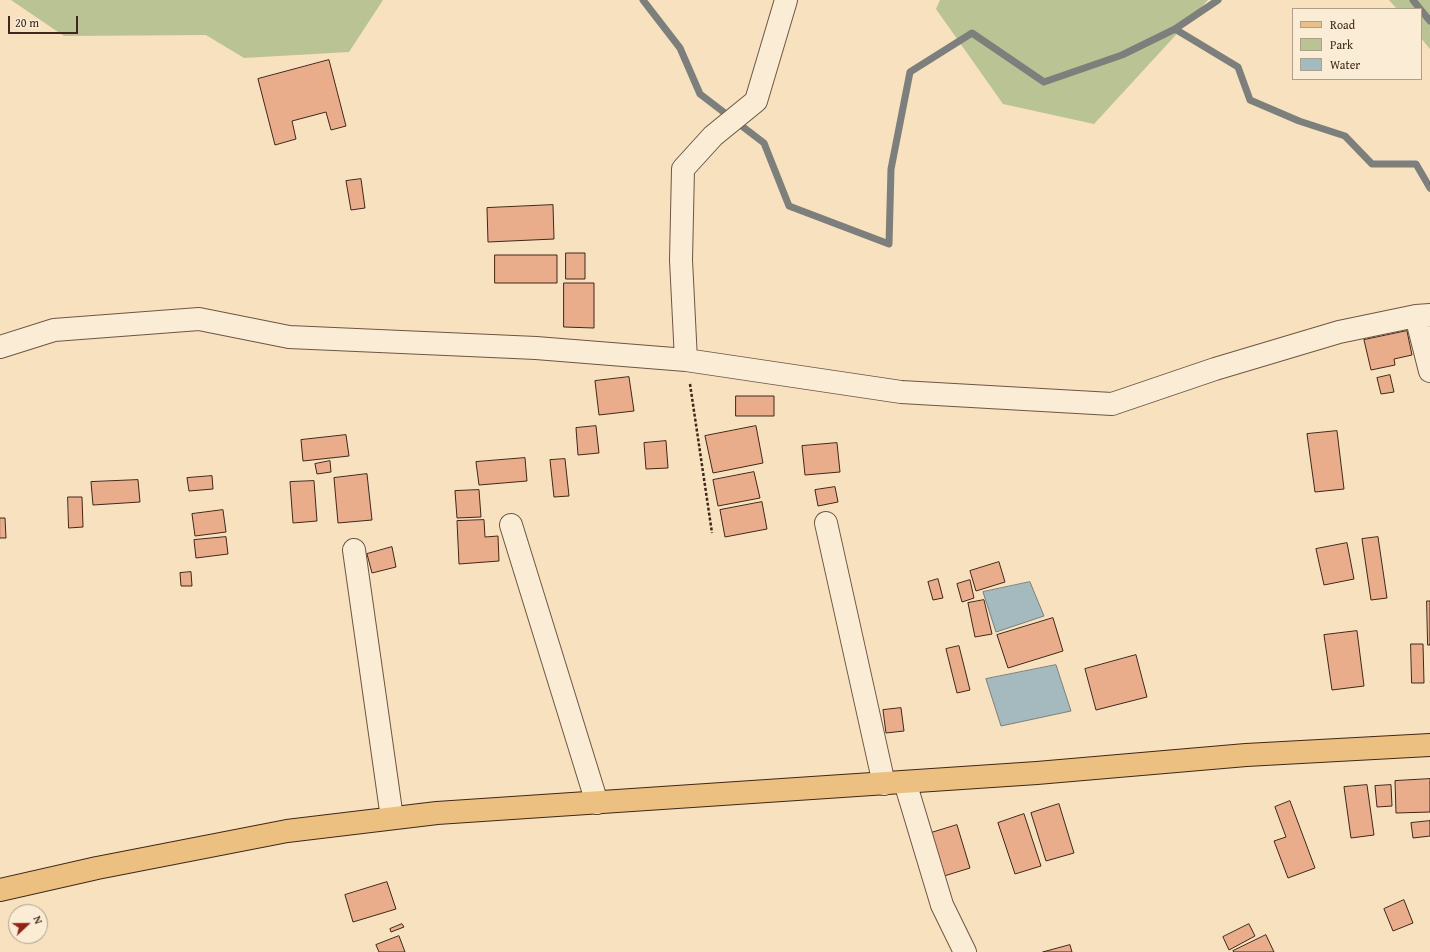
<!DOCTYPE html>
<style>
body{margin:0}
#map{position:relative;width:1430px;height:952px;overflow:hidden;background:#f7e1bf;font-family:"Gentium Book Plus",serif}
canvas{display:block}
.legend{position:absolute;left:1292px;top:8px;width:130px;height:72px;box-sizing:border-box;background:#faecd5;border:1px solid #b09d8a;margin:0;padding:5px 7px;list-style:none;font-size:12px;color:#40271a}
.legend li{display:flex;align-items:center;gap:8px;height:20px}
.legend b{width:20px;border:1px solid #b09d8a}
.north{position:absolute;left:8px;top:904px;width:40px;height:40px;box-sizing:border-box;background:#faecd5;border:1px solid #b09d8a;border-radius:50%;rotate:68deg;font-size:11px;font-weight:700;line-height:16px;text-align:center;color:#40271a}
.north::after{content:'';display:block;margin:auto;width:14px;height:18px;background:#8f2418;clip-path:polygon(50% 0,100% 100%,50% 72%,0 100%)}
.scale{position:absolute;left:8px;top:16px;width:70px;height:18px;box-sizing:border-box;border:2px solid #40271a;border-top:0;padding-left:5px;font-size:12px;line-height:14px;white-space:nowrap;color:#40271a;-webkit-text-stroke:3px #faecd5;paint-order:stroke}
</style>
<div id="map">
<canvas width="1430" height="952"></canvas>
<ul class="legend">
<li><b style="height:5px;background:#ecc080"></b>Road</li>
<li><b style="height:11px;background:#b9c394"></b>Park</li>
<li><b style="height:11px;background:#a4babe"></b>Water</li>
</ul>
<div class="north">N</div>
<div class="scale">20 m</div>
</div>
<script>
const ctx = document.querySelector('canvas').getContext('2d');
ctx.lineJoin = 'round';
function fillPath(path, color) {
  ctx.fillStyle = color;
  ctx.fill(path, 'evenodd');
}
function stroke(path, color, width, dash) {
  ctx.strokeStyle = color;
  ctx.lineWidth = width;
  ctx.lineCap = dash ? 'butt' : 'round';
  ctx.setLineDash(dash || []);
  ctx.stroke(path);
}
fillPath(new Path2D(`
 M11,0H383L349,52L244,58L206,35L64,36Z
 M940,0H1208L1094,124L1003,104L936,9Z
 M1389,0H1430V49L1421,38V9H1397Z`), '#b9c394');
const water = new Path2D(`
 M1030,582L1044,616L996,632L983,592Z
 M1056,665L1071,711L1001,726L986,679Z`);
fillPath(water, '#a4babe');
stroke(water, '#7c7f7c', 1);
stroke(new Path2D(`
 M643,0L680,48L700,94L764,143L789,206L889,244L891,169L910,72L972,33L1044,82L1122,55L1175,29L1238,67L1250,100L1299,121L1345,136L1372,164H1416L1430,188
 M1413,0L1420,9
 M1421,10L1430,21
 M1175,29L1218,0`), '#7c7f7c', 7);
const building = new Path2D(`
 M329,60L346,126L331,130L326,112L292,121L296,139L275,145L258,79Z
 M361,179L365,208L351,210L346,181Z
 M553,205L554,239L488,242L487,208Z
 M566,253H585V279H566Z
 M495,255H557V283H495Z
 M564,283H594V328L564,327Z
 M1407,331L1412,355L1394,359L1395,365L1371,370L1364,340Z
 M1390,375L1394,392L1381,394L1377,378Z
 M629,377L634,411L599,415L595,381Z
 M736,396H774V416H736Z
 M596,426L599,453L578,455L576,428Z
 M756,426L763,463L713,473L705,436Z
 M1337,431L1344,489L1315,492L1307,434Z
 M346,435L349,456L303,461L301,440Z
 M666,441L668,468L646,469L644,443Z
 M837,443L840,472L805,475L802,446Z
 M525,458L527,481L479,485L476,462Z
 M565,459L569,496L554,497L550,460Z
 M330,461L331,472L317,474L315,464Z
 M754,472L760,498L718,506L713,480Z
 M367,474L372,520L338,523L334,478Z
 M212,476L213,489L189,491L187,478Z
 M138,480L140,502L93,505L91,482Z
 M314,481L317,521L293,523L290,482Z
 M835,487L838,502L818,506L815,490Z
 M479,490L481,517L457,518L455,491Z
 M68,497H82L83,527L69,528Z
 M762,502L767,529L725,537L720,510Z
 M223,510L226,532L195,536L192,514Z
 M0,518H5L6,538H0Z
 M484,520L485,537L498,536L499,561L459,564L457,521Z
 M226,537L228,554L196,558L194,540Z
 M1378,537L1387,598L1371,600L1362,539Z
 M1347,543L1354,579L1324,585L1316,549Z
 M392,547L396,567L372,573L367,554Z
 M999,562L1005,582L976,591L970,571Z
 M191,572L192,586H181L180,573Z
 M938,579L943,598L933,600L928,582Z
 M970,580L974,598L962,602L957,584Z
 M984,600L992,634L975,637L968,603Z
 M1427,601H1430V645H1428Z
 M1053,618L1063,651L1008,668L997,635Z
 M1357,631L1364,686L1332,690L1324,635Z
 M1411,644H1423L1424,683H1412Z
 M959,646L970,690L957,693L946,649Z
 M1136,655L1147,697L1096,710L1085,669Z
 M901,708L904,731L886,733L883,710Z
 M1430,779V812L1396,813L1395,781Z
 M1367,785L1374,835L1351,838L1344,787Z
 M1391,785L1392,806L1377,807L1375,786Z
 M1290,801L1315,868L1288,878L1274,841L1286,837L1275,807Z
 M1059,804L1074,853L1046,861L1031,813Z
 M1024,814L1041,866L1015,874L998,823Z
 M1430,821V836L1413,838L1411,823Z
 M957,825L970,868L944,876L931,833Z
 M387,882L396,909L353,922L345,895Z
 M1404,900L1413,923L1393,931L1384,909Z
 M402,924L404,927L391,932L390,929Z
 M1249,924L1255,936L1229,950L1223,937Z
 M1266,935L1274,952H1234L1233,951Z
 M399,936L405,952H379L376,945Z
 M1070,945L1072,952H1043Z`);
fillPath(building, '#eaad8b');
stroke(building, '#40271a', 1);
const minor = new Path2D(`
 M1416,316L1430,371
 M0,347L54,330L199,319L289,337L536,348L686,360L901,392L1112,404L1215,369L1339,332L1416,316L1430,315
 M686,360L681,260L683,169L713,136L756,101L786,0
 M826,523L884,784
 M511,525L597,803
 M354,550L392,818
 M905,782L942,905L965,952`);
const major = new Path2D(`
 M0,890L97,868L287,831L437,813L1037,773L1246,755L1430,745`);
stroke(minor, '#6e5643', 24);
stroke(major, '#40271a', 24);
stroke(new Path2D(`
 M690,384L712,533`), '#40271a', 2.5, [3, 2]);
stroke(minor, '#faecd5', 22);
stroke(major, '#ecc080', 22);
</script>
